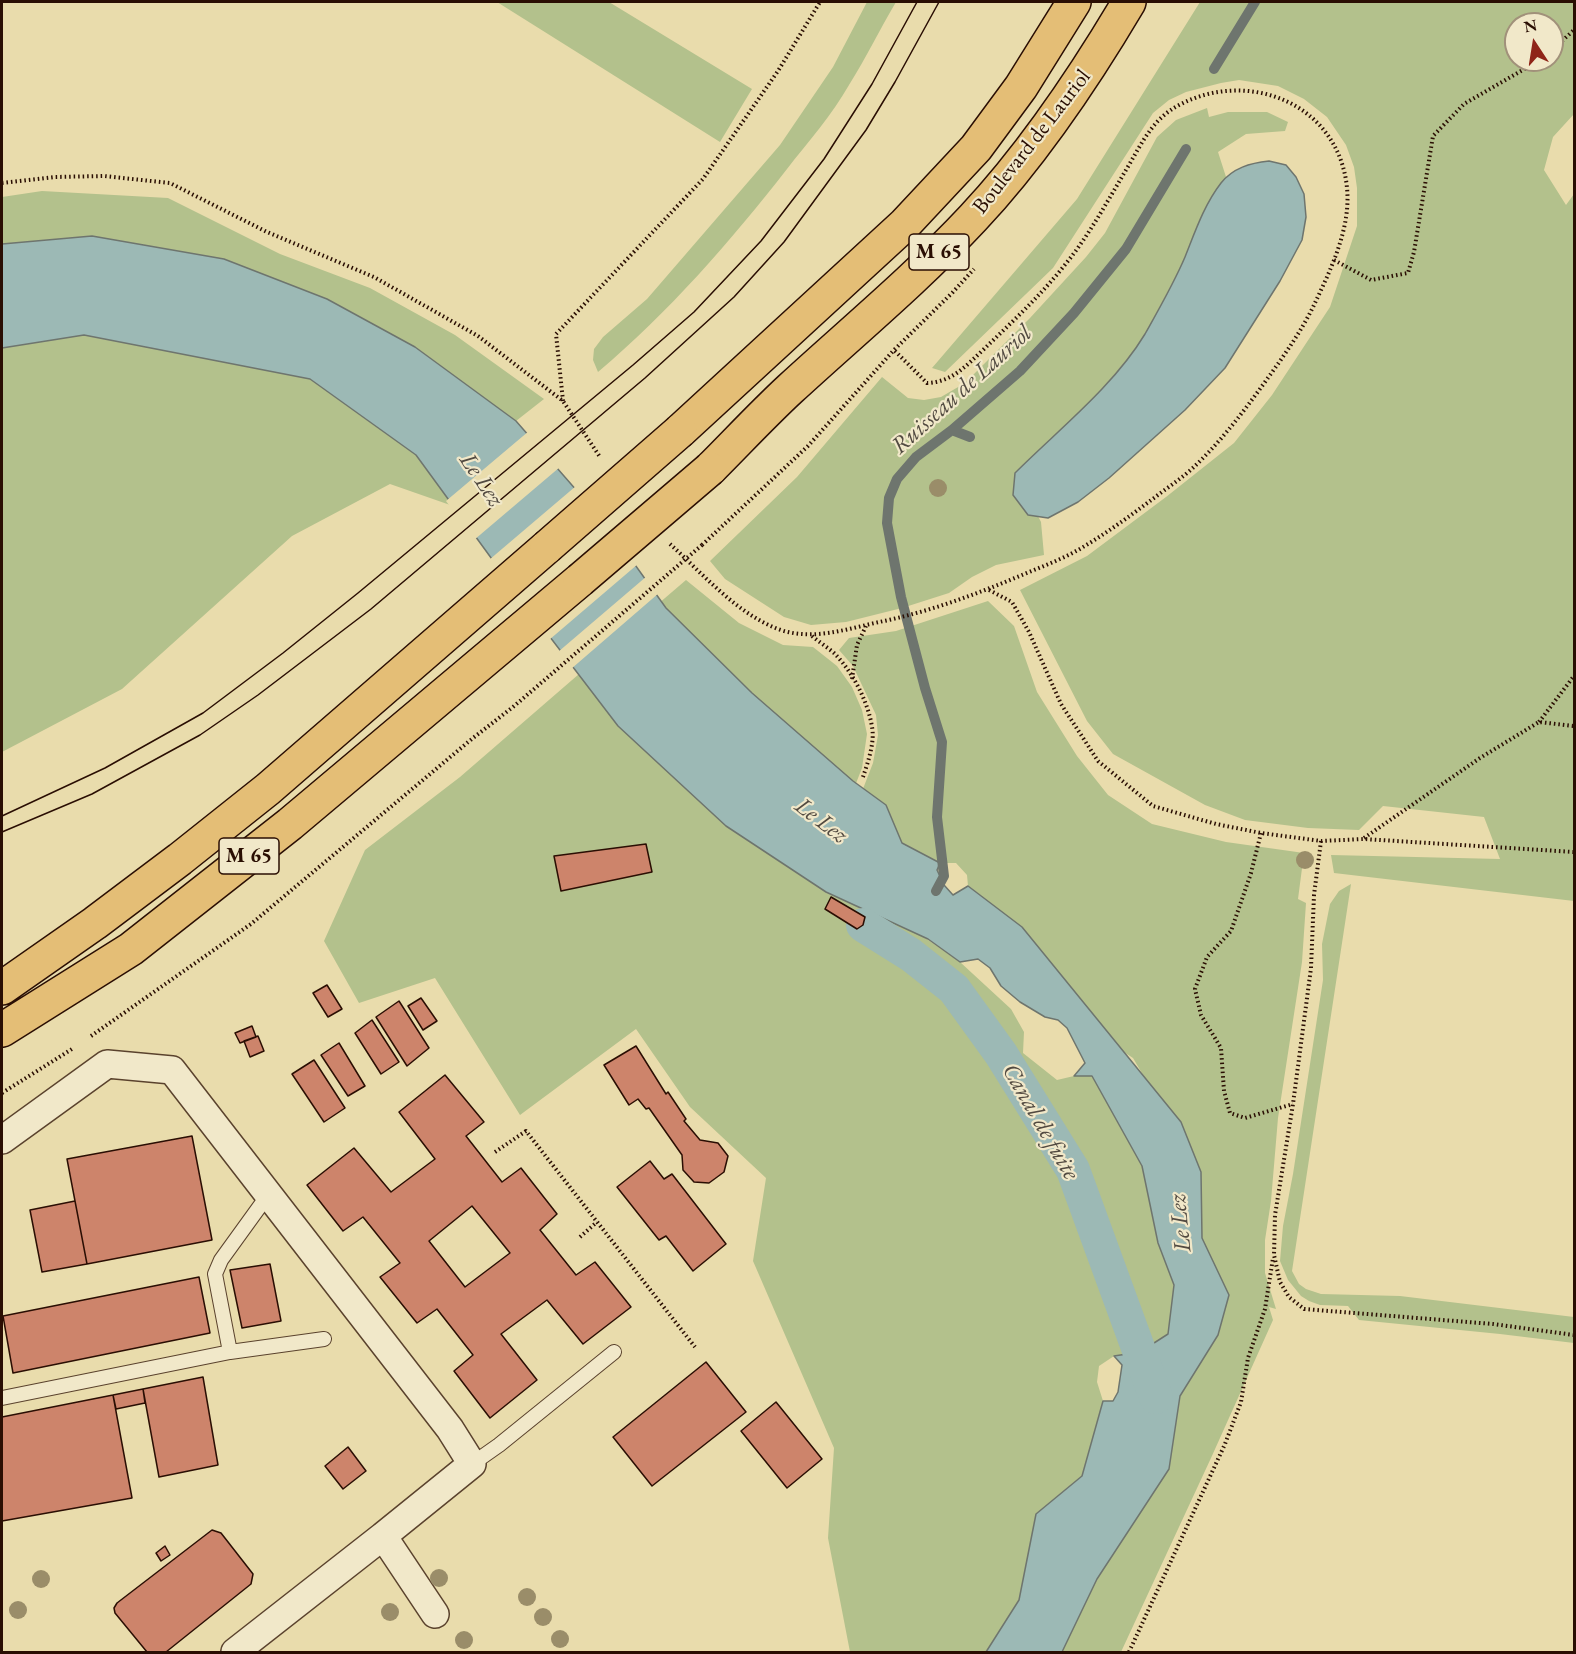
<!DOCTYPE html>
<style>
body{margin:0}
#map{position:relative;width:1576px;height:1654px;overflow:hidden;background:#e9dcac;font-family:"EB Garamond",serif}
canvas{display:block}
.frame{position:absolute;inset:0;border:3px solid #2a0e03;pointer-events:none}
.north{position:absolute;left:1504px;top:12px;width:60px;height:60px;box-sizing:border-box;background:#f1e8c9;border:2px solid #a1917a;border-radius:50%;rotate:348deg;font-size:16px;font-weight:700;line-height:24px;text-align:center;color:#2a0e03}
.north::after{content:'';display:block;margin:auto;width:21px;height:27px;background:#8f2418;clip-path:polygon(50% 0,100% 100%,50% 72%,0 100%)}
</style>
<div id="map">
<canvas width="1576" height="1654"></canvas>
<div class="frame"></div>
<div class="north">N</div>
</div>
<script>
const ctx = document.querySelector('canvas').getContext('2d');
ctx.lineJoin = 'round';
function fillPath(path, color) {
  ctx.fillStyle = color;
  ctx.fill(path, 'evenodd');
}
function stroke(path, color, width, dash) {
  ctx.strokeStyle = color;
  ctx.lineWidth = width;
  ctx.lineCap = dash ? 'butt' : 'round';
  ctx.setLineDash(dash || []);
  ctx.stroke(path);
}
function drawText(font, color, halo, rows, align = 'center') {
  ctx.font = font + ' "EB Garamond",serif';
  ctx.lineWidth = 4.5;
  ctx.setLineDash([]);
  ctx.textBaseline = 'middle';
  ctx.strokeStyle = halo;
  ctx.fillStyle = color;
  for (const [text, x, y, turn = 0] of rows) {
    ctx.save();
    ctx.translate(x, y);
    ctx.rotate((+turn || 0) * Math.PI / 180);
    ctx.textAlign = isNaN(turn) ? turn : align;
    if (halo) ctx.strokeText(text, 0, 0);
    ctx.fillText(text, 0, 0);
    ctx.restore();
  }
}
fillPath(new Path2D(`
 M497,2H609L752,89L720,142Z
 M867,2H896C880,29 866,58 849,85C832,115 808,142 787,169C730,242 669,312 598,372L593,360L594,349L603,337L647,299L780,145L833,67Z
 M1200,2H1574V114L1553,137L1544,170L1566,205L1574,194V901L1334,873L1331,855L1500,859L1484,817L1383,806L1359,830L1308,828L1245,820L1205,805L1113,754L1087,721L1020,590L1087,556L1166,497L1234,443L1272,395L1330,307L1357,226V188L1354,167L1346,145L1327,117L1304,99L1278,86L1239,80L1221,83L1186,92L1169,100L1153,113L1053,268L945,372L932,368L1077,199ZM1516,24H1552V60H1516Z
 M1207,108L1209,117L1228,112H1267L1288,122L1285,131L1246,134L1218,152L1227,180L1140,344L1022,485L1041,522L1044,555L996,565L972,577L949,593L902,608L846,622L811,625L784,617L725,579L710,561L797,477L882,377L908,398L924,400L941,397L965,383L1030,318L1086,257L1105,233L1157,137L1176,120Z
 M42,191L168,198L280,254L370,288L455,335L544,399L516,421L415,347L327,299L224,259L92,236L2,244V197Z
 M84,335L310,379L416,455L453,506L390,484L292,536L122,689L2,752V348Z
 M686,580L739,623L783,645L813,647L837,666L852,687L862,710L867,734L862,768L853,791L658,604Z
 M988,601L1014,626L1037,692L1077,756L1108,795L1152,824L1226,842L1304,853L1298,899L1306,903L1302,962L1278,1118L1271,1201L1265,1240V1273L1276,1309L1269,1307L1273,1320L1211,1458L1121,1652H1062L1097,1579L1169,1469L1180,1396L1218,1335L1196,1254L1170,1121L1133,1058L1073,1019L988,906L968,886L967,875L956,863H940L891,850L861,794L873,763L878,735L876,715L853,666L839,650L849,638L896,631Z
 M579,674L618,726L960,962L1011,1009L1024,1032L1023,1053L1057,1080L1074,1076H1092L1142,1166L1158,1243L1174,1285L1168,1334L1140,1352L1114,1356L1099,1366L1097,1382L1103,1401L1082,1476L1036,1514L1019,1600L986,1652H850L828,1538L834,1448L753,1261L766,1178L690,1107L636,1029L520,1115L435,978L359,1003L324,941L365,850L460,777Z
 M1351,884L1292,1271L1299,1284L1306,1289L1321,1294L1400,1296L1574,1317V1343L1500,1334L1359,1320L1348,1306L1320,1305L1309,1301L1301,1296L1288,1280L1280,1261L1283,1226L1293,1174L1323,980L1322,944L1330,904L1339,891Z`), '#b3c18c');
const water = new Path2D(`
 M1269,161L1286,165L1296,177L1304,194L1306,217L1302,240L1280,281L1225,368L1185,410L1109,478L1078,502L1048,518L1028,515L1013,495L1015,473C1058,430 1113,387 1145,334C1159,309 1174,283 1185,257C1195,232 1204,205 1221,183C1233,168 1250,163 1269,161Z
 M92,236L224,259L327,299L415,347L516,421L605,523L666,608L752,693L853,781L886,805L902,843L940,863L937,870L944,885L953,895L968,886L1022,927L1181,1122L1201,1172L1202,1238L1229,1295L1218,1335L1180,1396L1169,1469L1097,1579L1062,1652H986L1019,1600L1036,1514L1082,1476L1103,1401H1113L1118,1392L1122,1365L1114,1356L1140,1352L1168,1334L1174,1285L1158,1243L1142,1166L1092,1076H1074L1085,1063L1067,1028L1058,1020L1045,1017L1020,1002L1001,986L990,968L978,959L960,962L928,939L826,892L726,826L618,726L524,603L416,455L310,379L84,335L2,348V244Z`);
fillPath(water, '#9cb9b5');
stroke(water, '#6e756e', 1.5);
fillPath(new Path2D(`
 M529,431L560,467L474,540L446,501Z
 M576,486L607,521L638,564L549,640L489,560Z
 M647,576L659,593L571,669L558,652Z`), '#e9dcac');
stroke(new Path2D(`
 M1214,69L1255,2
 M952,430L970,437
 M936,891L944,876L937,817L942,742L925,688L901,597L887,523L889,498L897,479L916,457L952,430L1020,371L1074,313L1126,249L1186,149`), '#6e756e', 10);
stroke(new Path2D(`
 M863,925L911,955L954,989L1001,1054L1073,1170L1156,1397`), '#9cb9b5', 34);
const building = new Path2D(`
 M646,844L652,872L561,891L554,856Z
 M831,897L865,917L863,925L857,929L825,909Z
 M327,985L342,1009L328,1017L313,993Z
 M421,998L437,1021L423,1030L408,1006Z
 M399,1001L429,1048L407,1066L376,1017Z
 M372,1020L399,1062L381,1074L355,1033Z
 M252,1026L256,1037L240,1043L235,1033Z
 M258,1036L264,1051L250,1057L244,1041Z
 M339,1043L365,1086L348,1096L321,1055Z
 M636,1046L666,1094L668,1092L686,1119L684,1121L700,1140L718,1143L728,1156L724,1172L709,1183L694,1182L683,1170L682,1155L649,1108L646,1109L638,1099L629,1105L604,1065Z
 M314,1060L345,1108L324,1122L292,1074Z
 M445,1075L484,1122L466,1136L502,1182L521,1168L557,1214L540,1230L576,1275L595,1262L631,1307L583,1344L547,1300L501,1334L537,1380L490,1418L454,1371L473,1355L437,1309L417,1323L380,1277L400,1263L363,1217L343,1231L307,1185L354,1148L391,1192L435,1159L399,1112ZM472,1206L510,1253L465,1287L429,1241Z
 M192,1136L212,1240L87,1264L67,1159Z
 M650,1161L664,1179L672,1174L726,1244L693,1271L666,1236L659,1240L617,1187Z
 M75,1201L87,1264L42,1272L30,1210Z
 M270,1264L281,1321L242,1328L230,1270Z
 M199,1277L210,1333L13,1373L3,1316Z
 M706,1362L746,1412L652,1486L613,1437Z
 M203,1377L218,1465L159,1477L143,1389Z
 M143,1389L145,1403L116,1409L113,1395Z
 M113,1395L132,1498L2,1521V1417Z
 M776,1402L822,1459L787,1488L741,1431Z
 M348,1447L366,1471L343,1489L325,1466Z
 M212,1530L221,1533L253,1574L251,1584L166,1652H147L115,1613L114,1608L117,1603Z
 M165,1546L170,1555L161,1561L156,1553Z`);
fillPath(building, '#cd846b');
stroke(building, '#2a0e03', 1.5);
const lane = new Path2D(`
 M230,1352L215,1274L221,1260L268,1195
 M2,1398L230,1352L324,1339
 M472,1464L499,1445L614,1352`);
const street = new Path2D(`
 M2,1140L107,1064L172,1070L450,1429L472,1464L383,1536
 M235,1652L383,1536L435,1614`);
const primary = new Path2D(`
 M680,431L904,225L976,148L1021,87L1074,2
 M710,469C737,442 763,414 790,389C852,332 916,279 973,218C1034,153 1084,78 1129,2
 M2,988L95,923L180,859L268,789L547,547
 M2,1030L131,949L290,824L580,580`);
stroke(lane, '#5a422d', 16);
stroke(street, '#5a422d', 30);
stroke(primary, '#2a0e03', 36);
stroke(new Path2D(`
 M1552,50L1574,30
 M2,183L55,177L104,176L170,183L267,232L374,277L478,336L563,401L600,457
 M1334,260L1371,280L1408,273L1414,252L1433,136L1464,104L1540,60
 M563,401L556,334L703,179L778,71L820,2
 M670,544C703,574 736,613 778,629C813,642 849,628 884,621C931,611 977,594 1022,575C1041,567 1060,560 1078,550C1104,535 1130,516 1154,498C1168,487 1184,477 1196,465C1222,440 1244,411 1265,382C1283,357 1301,332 1314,305C1331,269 1351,228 1347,188C1339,104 1249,68 1179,105C1152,119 1141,145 1126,170C1107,202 1088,237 1064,266C1040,296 1011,323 984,349C966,366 952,382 927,383L894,350
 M702,545L808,446L894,350L953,292L974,269
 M989,590L1012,602L1029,632L1061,704L1098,761L1153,806L1216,824L1261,833L1321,841L1364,839L1574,852
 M812,636C819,642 827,647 834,653C852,671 868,701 872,727C875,742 868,762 863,777
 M852,679L857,645L866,626
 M1539,722L1574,676
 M1261,833L1251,873L1231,931L1207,957L1195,989L1201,1015L1221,1048L1224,1091L1230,1113L1245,1118L1293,1104
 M1364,838L1480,758L1539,722L1574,726
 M1321,841L1314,895L1311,968L1293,1104L1275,1215L1274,1255L1280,1282L1289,1297L1304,1309L1493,1324L1574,1335
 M91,1036L251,924L473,738L513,707
 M2,1093L72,1049
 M495,1152L526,1131L695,1347
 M580,1237L597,1222
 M1129,1652L1225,1444L1241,1402L1248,1358L1265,1309L1273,1258`), '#2a0e03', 4, [1.5, 3]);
stroke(lane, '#f1e8c9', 14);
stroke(street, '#f1e8c9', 27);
stroke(primary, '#e4be76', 33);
stroke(new Path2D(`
 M2,816L105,768L203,713L283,653L358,593L633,365L694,312L761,241L824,159L872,84L917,2
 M2,832L92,794L200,735L258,695L371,609L645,378L734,297L784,242L866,130L895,82L939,2`), '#2a0e03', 1.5);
const primaryBridge = new Path2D(`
 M547,547L680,431
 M580,580L710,469`);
stroke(primaryBridge, '#2a0e03', 36, []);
stroke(new Path2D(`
 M513,707L702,545`), '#2a0e03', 4, [1.5, 3]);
stroke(primaryBridge, '#e4be76', 33);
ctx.fillStyle = '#9a8d69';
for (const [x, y] of [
 [938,488],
 [1305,860],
 [439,1578],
 [41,1579],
 [527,1597],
 [18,1610],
 [390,1612],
 [543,1617],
 [560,1639],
 [464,1640]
]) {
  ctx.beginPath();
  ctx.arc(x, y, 9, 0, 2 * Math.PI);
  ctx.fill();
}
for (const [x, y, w] of [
 [939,252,60],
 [249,856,60]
]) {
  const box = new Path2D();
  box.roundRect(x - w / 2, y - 18, w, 36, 4.5);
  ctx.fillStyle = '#f1e8c9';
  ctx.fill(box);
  stroke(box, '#2a0e03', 1.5);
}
drawText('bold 21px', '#2a0e03', null, [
 ["M 65",939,252],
 ["M 65",249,856]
]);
drawText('22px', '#2a0e03', '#f1e8c9', [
 ["Boulevard de Lauriol",1032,142,-52]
]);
drawText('italic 24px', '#524a41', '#f1e8c9', [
 ["Ruisseau de Lauriol",962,390,-42],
 ["Le Lez",481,480,56],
 ["Le Lez",821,821,37],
 ["Canal de fuite",1040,1122,60],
 ["Le Lez",1181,1223,-96]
]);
</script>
